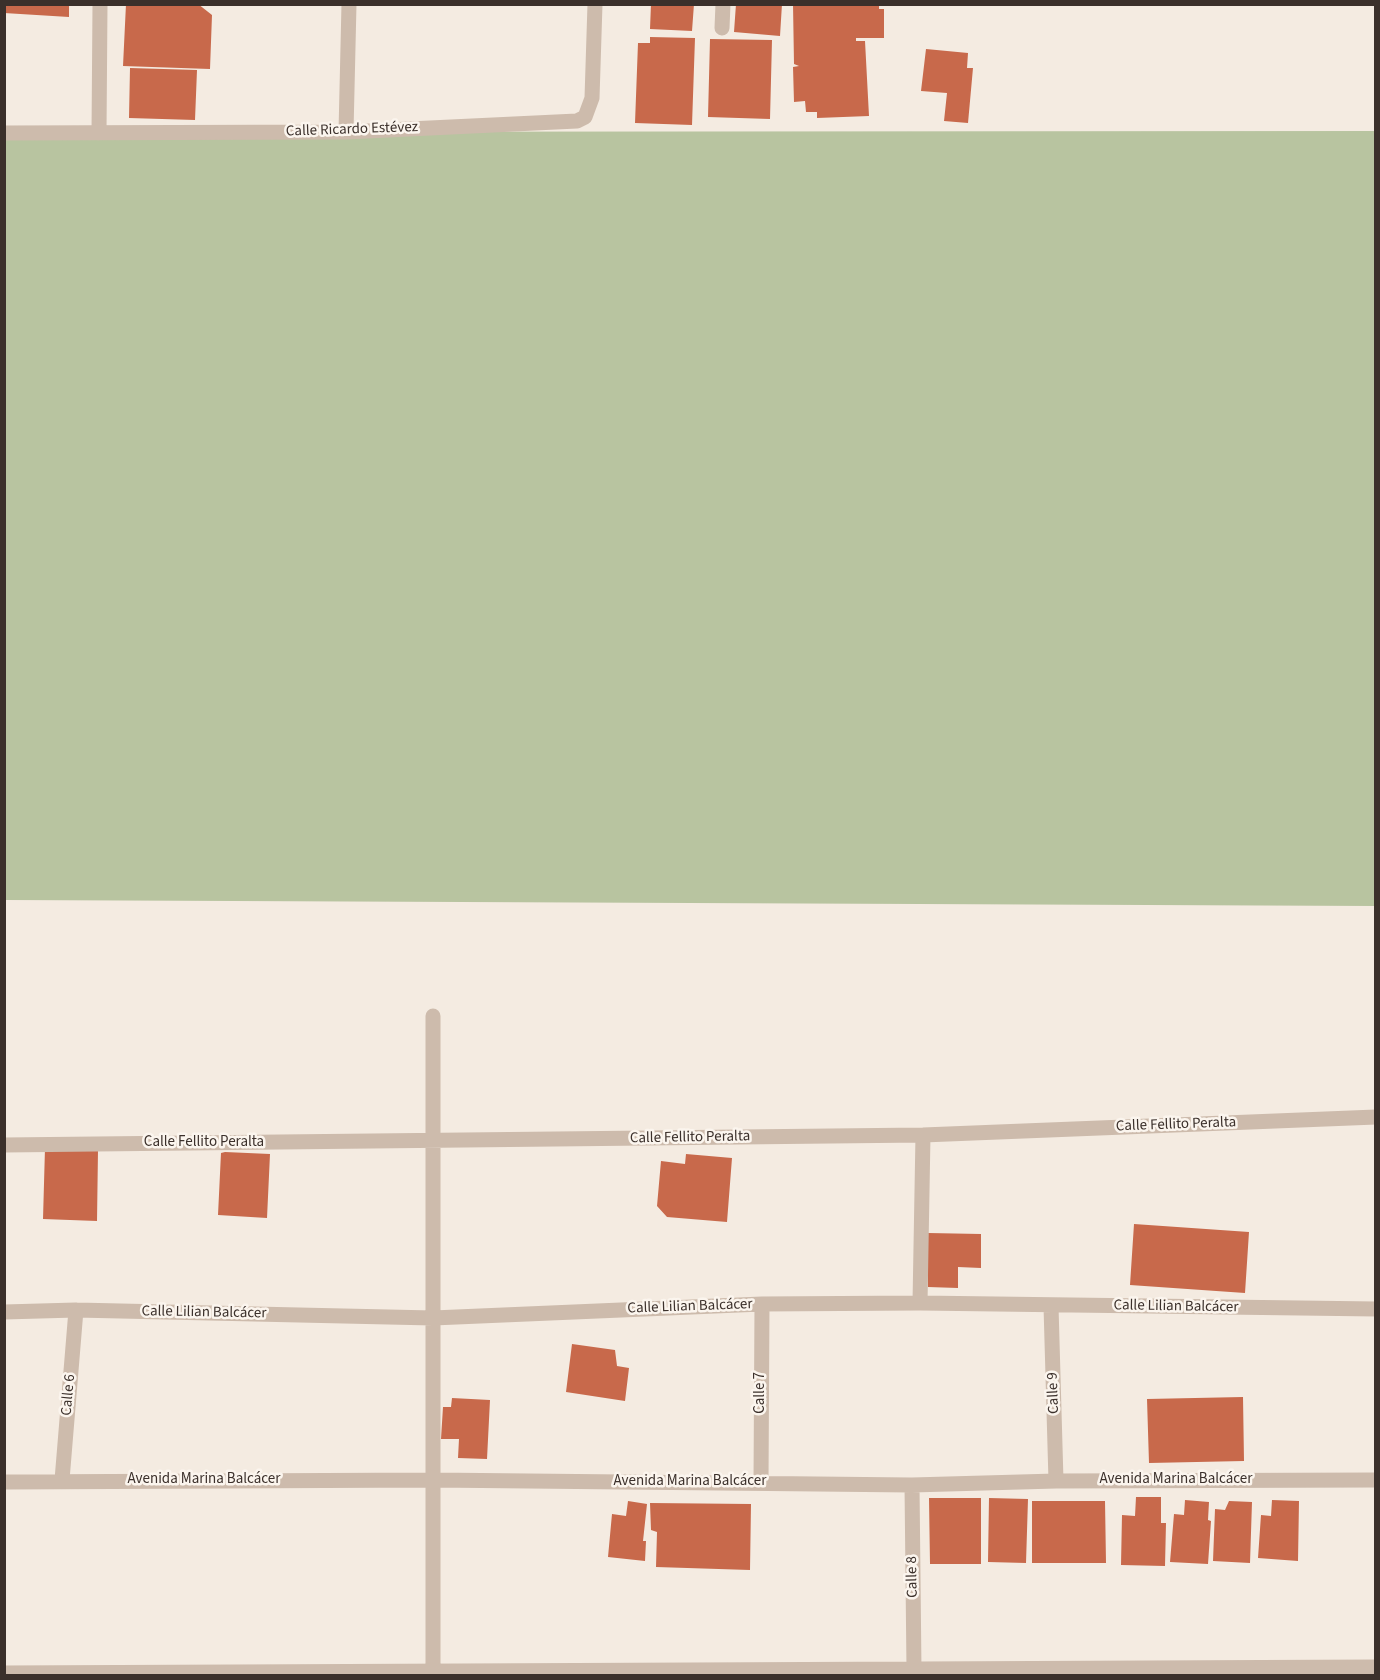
<!DOCTYPE html>
<meta charset="utf-8">
<style>
body{margin:0}
#map{position:relative;width:1380px;height:1680px;overflow:hidden;background:#f4ebe1;font-family:"Source Sans 3",sans-serif}
canvas{display:block}
.frame{position:absolute;inset:0;border:6px solid #3b302b;pointer-events:none}
</style>
<div id="map">
<canvas width="1380" height="1680"></canvas>
<div class="frame"></div>
</div>
<script>
const ctx = document.querySelector('canvas').getContext('2d');
ctx.lineJoin = 'round';
function fillPath(path, color) {
  ctx.fillStyle = color;
  ctx.fill(path, 'evenodd');
}
function stroke(path, color, width, dash) {
  ctx.strokeStyle = color;
  ctx.lineWidth = width;
  ctx.lineCap = dash ? 'butt' : 'round';
  ctx.setLineDash(dash || []);
  ctx.stroke(path);
}
function drawText(font, color, halo, rows, align = 'center') {
  ctx.font = font + ' "Source Sans 3",sans-serif';
  ctx.lineWidth = 5;
  ctx.setLineDash([]);
  ctx.textBaseline = 'middle';
  ctx.strokeStyle = halo;
  ctx.fillStyle = color;
  for (const [text, x, y, turn = 0] of rows) {
    ctx.save();
    ctx.translate(x, y);
    ctx.rotate((+turn || 0) * Math.PI / 180);
    ctx.textAlign = isNaN(turn) ? turn : align;
    if (halo) ctx.strokeText(text, 0, 0);
    ctx.fillText(text, 0, 0);
    ctx.restore();
  }
}
fillPath(new Path2D(`
 M1375,131V906L5,900V132Z`), '#b8c4a0');
fillPath(new Path2D(`
 M4,4H69V17L4,13Z
 M126,4H198L212,15L210,69L123,66Z
 M651,4H694L692,31L650,29Z
 M736,4H782L780,36L734,32Z
 M793,4H879V9H884V38H856V41H865L869,116L817,118V112H806L805,101L794,102L793,67L799,66L794,64Z
 M650,37L695,38L692,125L635,123L638,43H650Z
 M710,39L772,40L770,119L708,117Z
 M926,49L968,53L967,68H973L968,123L944,121L947,93L921,91Z
 M130,68L197,70L195,120L129,118Z
 M45,1148L98,1150L97,1221L43,1219Z
 M225,1152L270,1154L267,1218L218,1215L221,1153Z
 M686,1154L732,1158L727,1222L667,1217L657,1206L661,1161L685,1164Z
 M1134,1224L1249,1232L1245,1293L1130,1285Z
 M928,1233L981,1234V1268L958,1267V1288L928,1287Z
 M572,1344L615,1350L617,1366L629,1368L625,1401L566,1392Z
 M1243,1397L1244,1461L1149,1463L1147,1399Z
 M452,1398L490,1400L487,1459L458,1458L459,1439H441L443,1407H451Z
 M1136,1497H1161V1523H1166L1165,1566L1121,1565L1122,1515L1135,1516Z
 M929,1498H981V1564H930Z
 M989,1498L1028,1499L1026,1563L988,1562Z
 M1185,1500L1209,1502L1208,1520L1211,1521L1208,1564L1170,1562L1174,1514L1184,1515Z
 M1272,1500L1299,1501L1298,1561L1258,1558L1261,1515L1271,1516Z
 M628,1501L647,1504L643,1541H646L645,1561L608,1557L612,1514L626,1516Z
 M1032,1501H1105L1106,1563H1032Z
 M1229,1501L1252,1502L1250,1563L1213,1561L1215,1509L1225,1510Z
 M650,1503L751,1504L750,1570L656,1567L657,1532L651,1530Z`), '#c8694b');
stroke(new Path2D(`
 M722,28L723,4
 M346,132L349,4
 M4,133L346,132L577,121L585,117L592,98L595,4
 M99,133L100,4
 M433,1016V1676
 M4,1145L923,1135L1376,1117
 M920,1303L923,1135
 M1051,1306L1056,1481
 M4,1312L76,1310L433,1318L762,1304L920,1303L1376,1309
 M62,1480L76,1310
 M4,1482L433,1480L912,1485L1056,1481L1376,1480
 M761,1482L762,1304
 M912,1485L914,1670
 M4,1673L1376,1667`), '#cdbbac', 15);
drawText('15px', '#3b302b', '#fbf5ee', [
 ["Calle Ricardo Estévez",352,130,-2],
 ["Calle Fellito Peralta",1176,1125,-2],
 ["Calle Fellito Peralta",690,1138,-1],
 ["Calle Fellito Peralta",204,1143],
 ["Calle Lilian Balcácer",690,1307,-2],
 ["Calle Lilian Balcácer",1176,1307,1],
 ["Calle Lilian Balcácer",204,1313,1],
 ["Calle 7",761,1393,-90],
 ["Calle 9",1054,1393,-92],
 ["Calle 6",69,1395,-85],
 ["Avenida Marina Balcácer",204,1480],
 ["Avenida Marina Balcácer",1176,1480],
 ["Avenida Marina Balcácer",690,1482],
 ["Calle 8",913,1577,-91]
]);
</script>
